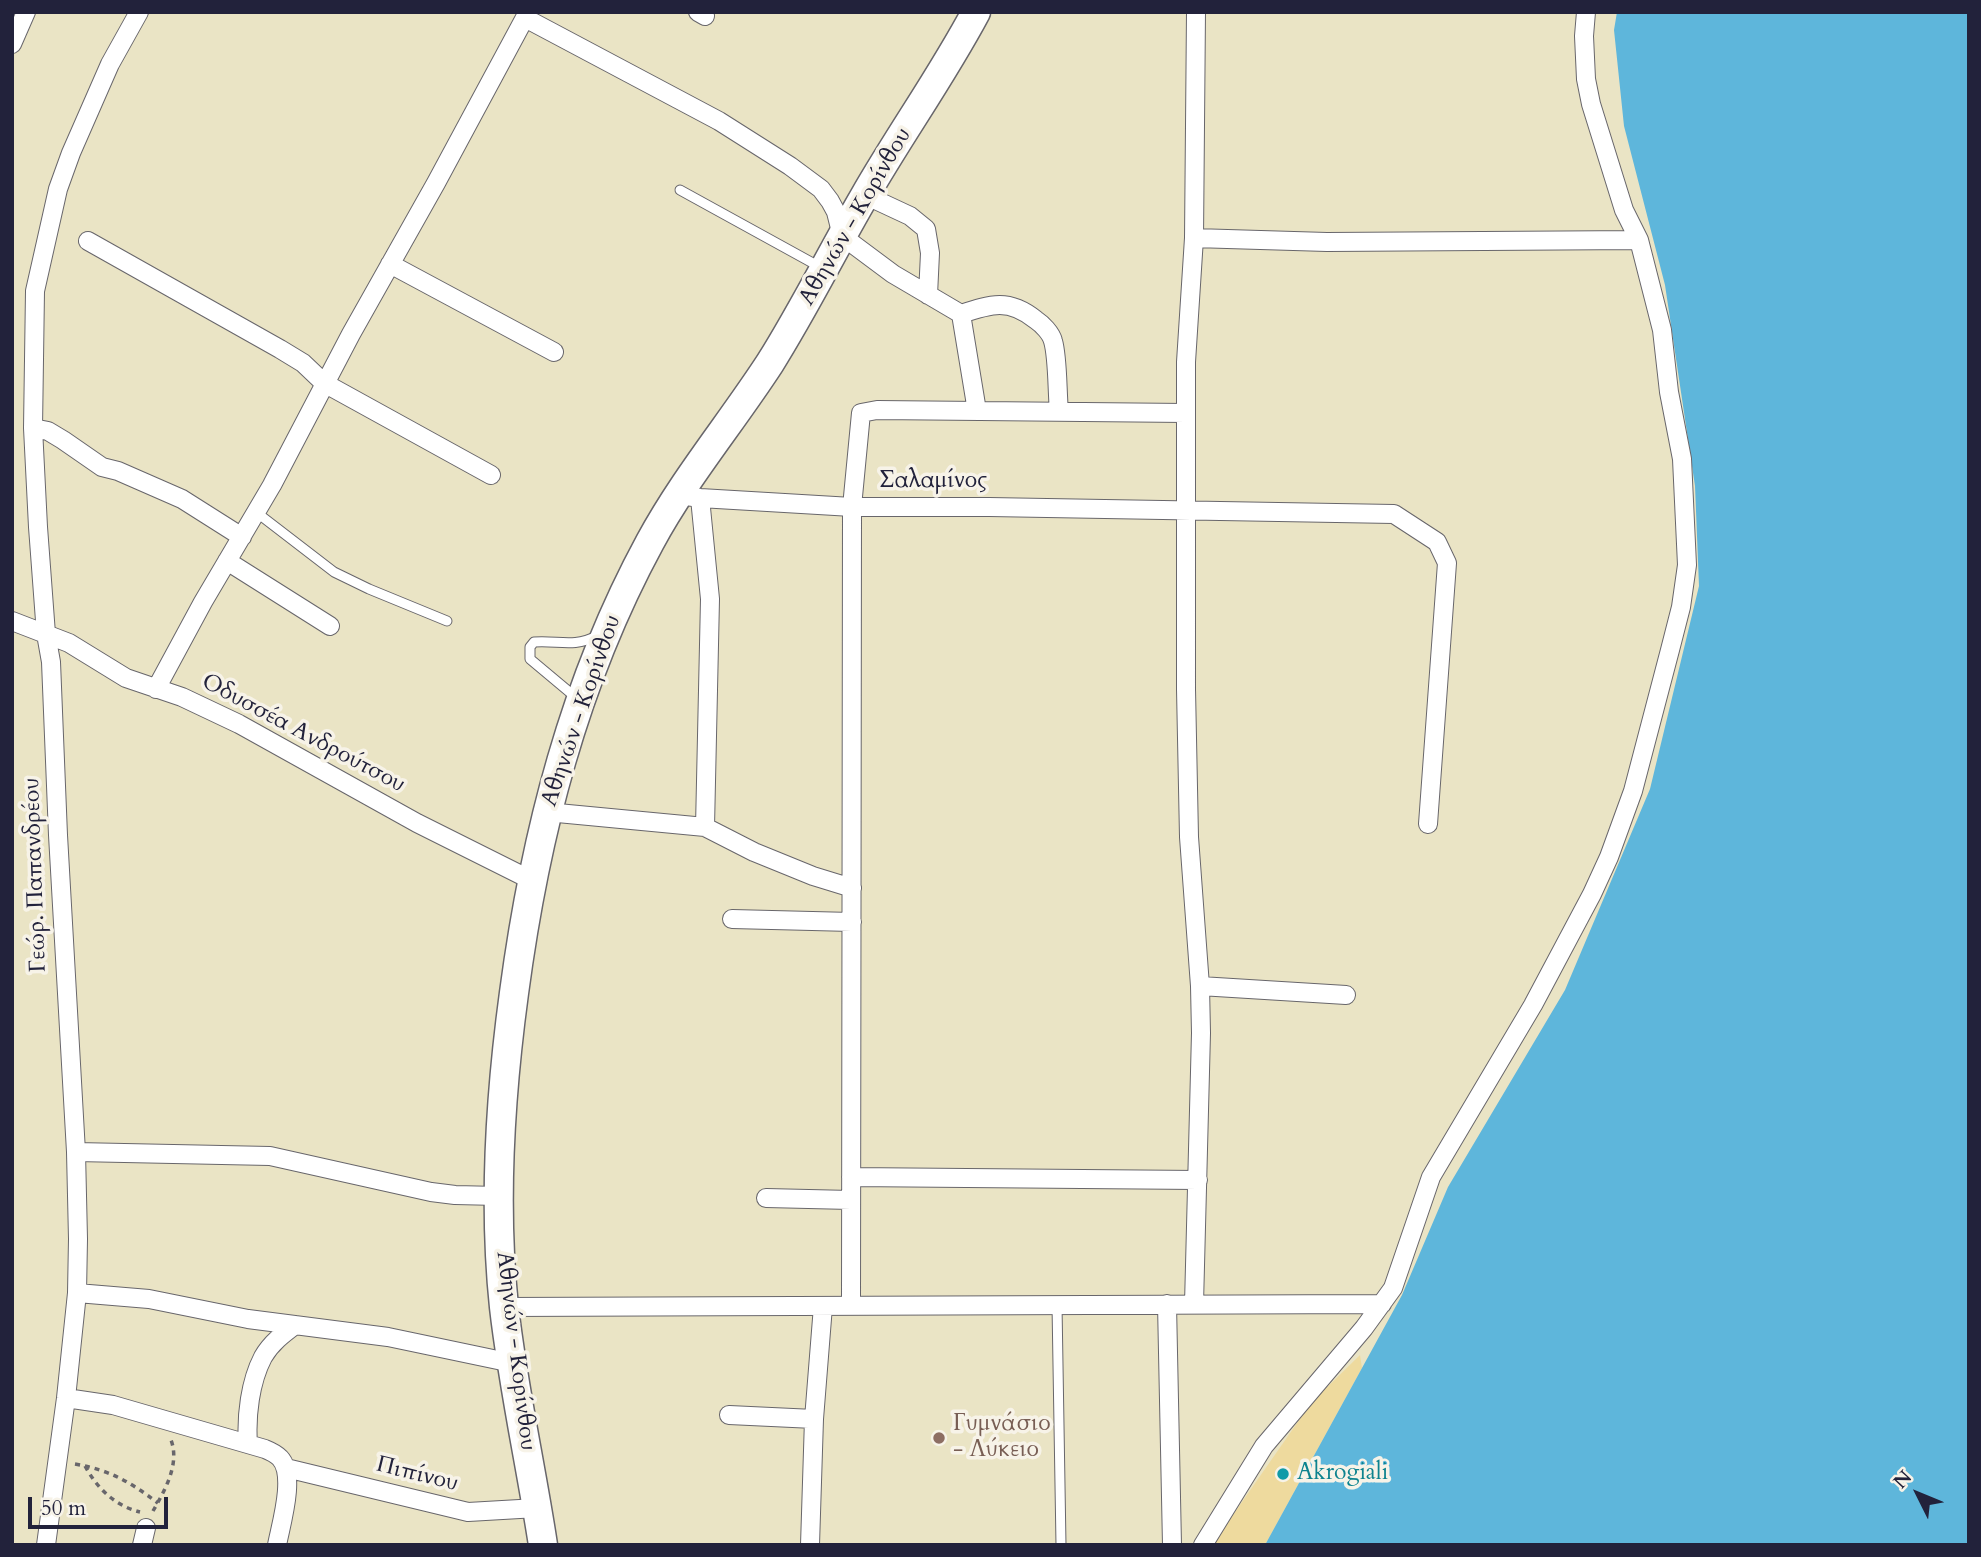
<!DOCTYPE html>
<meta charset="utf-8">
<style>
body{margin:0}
#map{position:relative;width:1981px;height:1557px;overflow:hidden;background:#eae4c5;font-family:Cardo,serif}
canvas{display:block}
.frame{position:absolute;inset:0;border:14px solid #22223b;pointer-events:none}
.north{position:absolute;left:1883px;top:1459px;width:70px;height:70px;-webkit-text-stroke:5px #f7f3e8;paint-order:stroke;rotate:313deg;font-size:19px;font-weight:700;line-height:28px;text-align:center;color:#22223b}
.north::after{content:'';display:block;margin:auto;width:24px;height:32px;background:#22223b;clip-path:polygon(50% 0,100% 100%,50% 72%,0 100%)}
.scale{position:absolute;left:28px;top:1497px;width:140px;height:32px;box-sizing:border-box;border:4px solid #22223b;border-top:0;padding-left:9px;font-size:21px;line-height:24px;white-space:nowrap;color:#22223b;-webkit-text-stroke:5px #f7f3e8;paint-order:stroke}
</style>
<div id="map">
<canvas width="1981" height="1557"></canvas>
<div class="frame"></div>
<div class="north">N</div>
<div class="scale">50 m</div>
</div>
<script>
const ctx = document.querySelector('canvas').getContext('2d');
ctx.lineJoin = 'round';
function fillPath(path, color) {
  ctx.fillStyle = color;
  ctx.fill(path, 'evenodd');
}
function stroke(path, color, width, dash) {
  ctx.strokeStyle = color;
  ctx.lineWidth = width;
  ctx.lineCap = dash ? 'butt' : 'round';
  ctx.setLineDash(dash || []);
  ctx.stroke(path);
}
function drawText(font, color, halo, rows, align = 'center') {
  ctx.font = font + ' Cardo,serif';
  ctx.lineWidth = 7;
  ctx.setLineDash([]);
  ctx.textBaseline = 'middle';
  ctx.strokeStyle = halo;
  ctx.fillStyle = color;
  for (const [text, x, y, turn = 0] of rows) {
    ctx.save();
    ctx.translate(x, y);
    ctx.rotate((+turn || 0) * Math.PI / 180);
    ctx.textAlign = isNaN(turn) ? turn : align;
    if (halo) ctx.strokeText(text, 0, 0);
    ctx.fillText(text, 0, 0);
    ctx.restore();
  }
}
fillPath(new Path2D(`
 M1360,1355L1362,1368L1265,1545H1212L1311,1403Z`), '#eeda9e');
fillPath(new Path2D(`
 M1617,12H1969V1545H1265L1402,1295L1448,1187L1565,990L1650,789L1699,586L1695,486L1665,285L1624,126L1614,30Z`), '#5eb6db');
const service = new Path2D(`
 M680,190L820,267
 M256,512L334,572L369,589L447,621
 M576,700L573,695L530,659V647L534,642C558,640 573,648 597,636
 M1057,1305L1061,1545`);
const minor = new Path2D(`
 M698,12L705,16
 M525,18L719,121L790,166L821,189L830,201L836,212L842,236L893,274L961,314L977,411
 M12,44L26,12
 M865,195L910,216L926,229L930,253L928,295
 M1194,238L1327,242L1639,240
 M88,241L280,349L303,363L324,383L491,475
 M390,264L554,352
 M961,314C991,304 1009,298 1036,320C1042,324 1051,333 1053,341C1058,358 1057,391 1059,411
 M33,428L48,431L63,440L102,467L118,471L182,499L242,537
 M680,495L700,498L852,507H989L1394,514L1437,542L1447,563L1428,824
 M700,498L710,599L705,827
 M227,561L330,626
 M12,621L69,643L126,678L182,697L239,724L417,823L531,880
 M156,689L203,602L272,485L351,334L436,183L528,12
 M547,812L705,827L754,852L813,876L852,888
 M732,919L852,922
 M1200,986L1346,995
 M76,1152L270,1156L431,1192L455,1195L498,1196
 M851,1177L1198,1180
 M766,1198L851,1200
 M77,1293L149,1299L248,1319L388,1337L512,1363
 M1167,1304L1172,1545
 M1194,1304L1201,1033L1200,986L1189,837L1186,689V362L1194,238L1196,12
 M851,1306L852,507L861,413L877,410L1186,413
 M504,1307L1382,1304
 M66,1398L113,1405L265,1449C270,1451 276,1454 280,1458C296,1475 281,1524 277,1545
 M729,1415L814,1419
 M248,1444C246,1416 250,1382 263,1357C271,1343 283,1334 295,1325
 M286,1468L468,1512L537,1508
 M46,1545L66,1398L77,1293L78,1239L76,1152L58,835L51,662L46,634L38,527L33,428L35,291L58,189L71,153L110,64L139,12
 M142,1545L146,1528
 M810,1545L814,1419L823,1306
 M1203,1545L1264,1446L1364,1328L1393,1288L1431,1177L1533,1005L1592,894L1609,857L1633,791L1670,650L1681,607L1687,565L1682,459L1669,392L1662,330L1639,240L1624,210L1591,104L1586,79L1584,36L1586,12`);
const primary = new Path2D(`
 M543,1545C531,1466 513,1387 504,1307C493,1203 500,1096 514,993C535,835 574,682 650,542C684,479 731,423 770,363C804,309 832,252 864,197C900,134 942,76 976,12`);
stroke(service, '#68666b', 11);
stroke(minor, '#68666b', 20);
stroke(primary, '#68666b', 31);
stroke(new Path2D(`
 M75,1464C110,1470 130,1482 158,1503
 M85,1466C97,1488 115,1506 140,1512
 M153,1511C165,1490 180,1464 171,1440`), '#68666b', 3.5, [5, 5]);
stroke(service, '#fff', 9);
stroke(minor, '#fff', 18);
stroke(primary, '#fff', 28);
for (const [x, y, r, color] of [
 [939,1438,7,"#8d6e63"],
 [1283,1474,7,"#0f9aa8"]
]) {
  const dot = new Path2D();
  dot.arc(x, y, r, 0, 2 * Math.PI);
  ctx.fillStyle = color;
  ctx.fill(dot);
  stroke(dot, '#f7f3e8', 2.5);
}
drawText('23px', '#22223b', '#f7f3e8', [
 ["Αθηνών - Κορίνθου",856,217,-60],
 ["Σαλαμίνος",933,482],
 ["Αθηνών - Κορίνθου",582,711,-71],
 ["Οδυσσέα Ανδρούτσου",303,734,28],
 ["Γεώρ. Παπανδρέου",36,875,-92],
 ["Αθηνών - Κορίνθου",515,1351,83],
 ["Πιπίνου",417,1475,14]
]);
drawText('23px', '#785e54', '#f7f3e8', [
 ["Γυμνάσιο",953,1425],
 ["- Λύκειο",953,1451]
], 'left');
drawText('23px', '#0d838f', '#f7f3e8', [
 ["Akrogiali",1297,1474]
], 'left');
</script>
